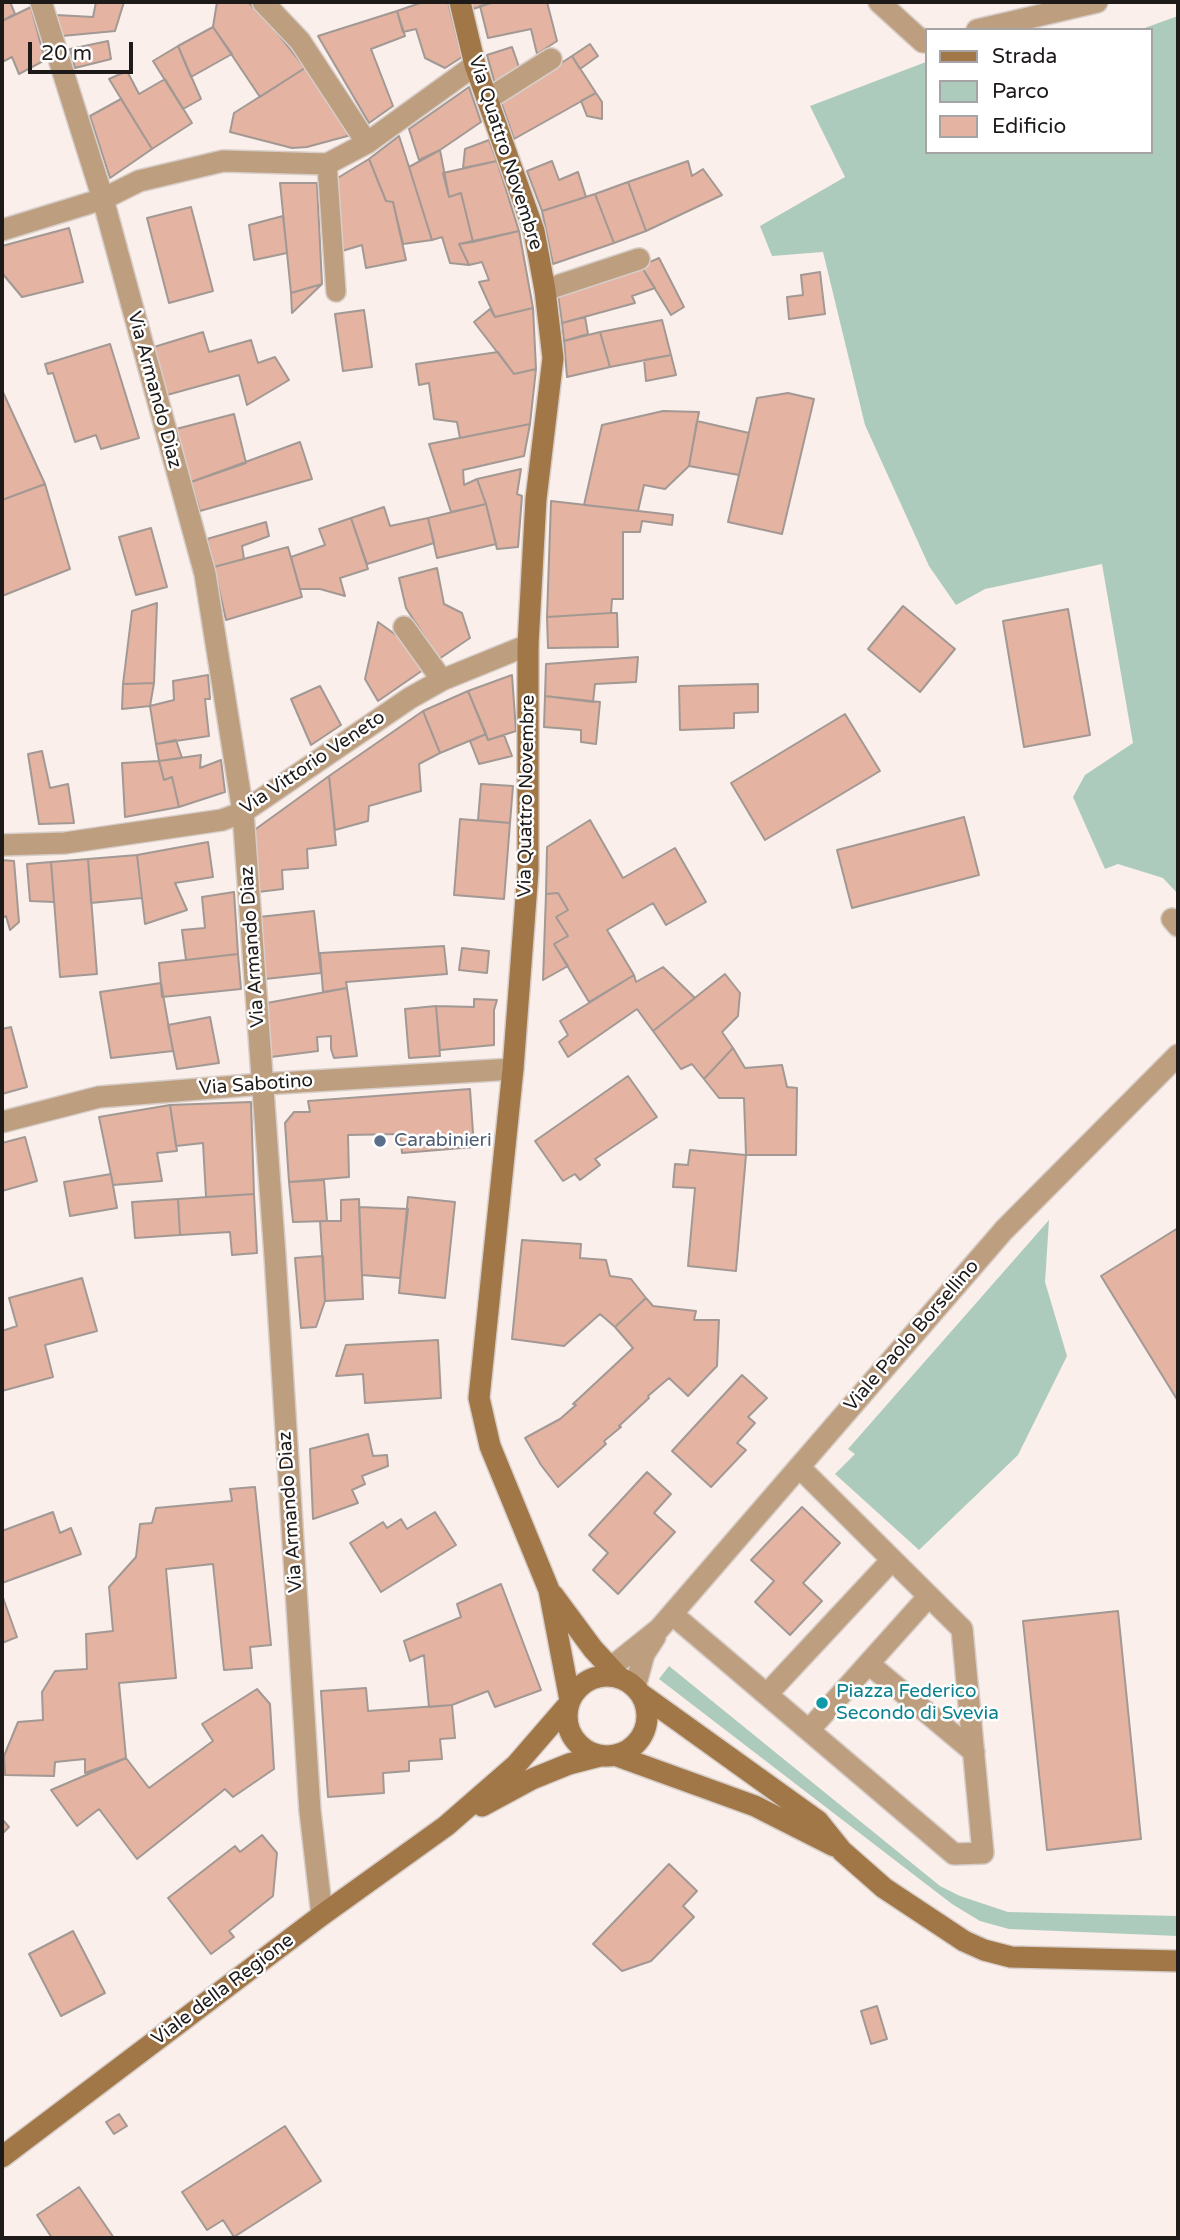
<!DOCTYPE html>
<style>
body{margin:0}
#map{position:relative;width:1180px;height:2240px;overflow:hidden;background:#faefea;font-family:"Varela Round",sans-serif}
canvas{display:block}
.frame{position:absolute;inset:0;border:4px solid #1e1a19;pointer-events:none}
.legend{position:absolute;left:925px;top:28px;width:228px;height:126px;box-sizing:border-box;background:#fff;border:2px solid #a5a3a3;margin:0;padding:9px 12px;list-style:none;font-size:21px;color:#1e1a19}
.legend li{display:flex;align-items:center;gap:14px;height:35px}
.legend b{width:35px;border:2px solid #a5a3a3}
.scale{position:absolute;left:28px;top:42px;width:105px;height:32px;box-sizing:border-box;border:4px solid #1e1a19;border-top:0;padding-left:9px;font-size:21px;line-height:24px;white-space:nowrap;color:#1e1a19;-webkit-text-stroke:5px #fff;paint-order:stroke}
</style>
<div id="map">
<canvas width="1180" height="2240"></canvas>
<div class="frame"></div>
<ul class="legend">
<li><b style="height:9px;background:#a17747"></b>Strada</li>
<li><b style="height:19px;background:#adcbbc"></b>Parco</li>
<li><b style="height:19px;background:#e4b3a1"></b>Edificio</li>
</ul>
<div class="scale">20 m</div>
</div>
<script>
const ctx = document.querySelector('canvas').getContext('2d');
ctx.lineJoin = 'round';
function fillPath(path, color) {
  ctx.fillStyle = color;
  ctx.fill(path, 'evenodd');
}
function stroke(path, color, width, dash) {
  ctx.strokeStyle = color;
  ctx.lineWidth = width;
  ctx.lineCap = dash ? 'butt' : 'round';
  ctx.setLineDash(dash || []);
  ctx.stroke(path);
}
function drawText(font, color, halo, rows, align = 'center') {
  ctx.font = font + ' "Varela Round",sans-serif';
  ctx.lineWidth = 5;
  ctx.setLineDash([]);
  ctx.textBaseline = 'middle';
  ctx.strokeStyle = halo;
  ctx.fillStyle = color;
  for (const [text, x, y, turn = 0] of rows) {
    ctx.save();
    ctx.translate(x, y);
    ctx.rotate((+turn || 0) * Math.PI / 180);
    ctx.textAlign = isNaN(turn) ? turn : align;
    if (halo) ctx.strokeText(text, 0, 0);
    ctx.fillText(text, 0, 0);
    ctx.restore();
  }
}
fillPath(new Path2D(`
 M1178,16V894L1163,878L1118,864L1105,869L1073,797L1085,775L1133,743L1102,564L985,589L956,605L929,566L865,425L823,252L772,256L760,226L845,177L810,106L926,62V152H1150V30H1139Z
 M1049,1220L1045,1282L1067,1356L1018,1455L919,1550L835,1474L855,1454L848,1449Z
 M669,1666L940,1886L960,1896L1008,1912L1178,1916V1936L1009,1929L980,1921L952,1904L659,1679Z`), '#adcbbc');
const building = new Path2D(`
 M2,2H10L15,14L2,21Z
 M96,2H124L115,31L62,36L56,15L93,17Z
 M217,2H248L274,29L305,68L260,97L213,27Z
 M423,2H448L462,57L445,68L425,58L416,29L403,32L397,11Z
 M471,2H494L473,9Z
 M494,2H547L557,41L537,54L531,29L488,38L480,6Z
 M31,7L45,60L19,74L12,57L2,62V21Z
 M397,11L405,36L371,49L393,106L369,123L318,36Z
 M213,27L232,54L191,77L178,46Z
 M108,41L111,59L75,68L70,49Z
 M590,44L598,56L580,69L572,56Z
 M178,46L201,99L183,109L153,61Z
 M512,47L519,67L495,84L487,55Z
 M572,56L596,93L514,139L501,102Z
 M305,68L351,135L307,147L292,148L230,132L234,113Z
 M127,71L139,94L165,79L192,123L152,149L109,79Z
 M469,87L481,122L440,150L419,160L409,129Z
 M596,93L602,102V119L587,116L581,101Z
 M121,99L152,149L110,178L90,116Z
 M399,136L409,167L432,240L403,244L393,202L386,201L369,159Z
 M489,140L497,161L463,168L465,149Z
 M440,150L449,197L461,193L473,242L459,244L469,265L450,263L442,237L432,240L409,167Z
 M369,159L386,201L393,202L406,260L366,268L362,245L342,251L336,179Z
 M497,161L519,231L473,242L461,193L449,197L443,173Z
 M552,161L559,180L578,172L586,197L542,211L527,171Z
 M688,161L692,176L703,169L722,195L646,231L628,182Z
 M628,182L646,231L614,243L595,194Z
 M280,183H317L322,284L291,293Z
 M595,194L614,243L553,264L542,211Z
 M191,207L213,291L169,303L147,218Z
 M283,216L287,253L254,260L249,225Z
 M69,228L83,282L22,297L2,273V246Z
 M519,231L533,308L495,317L479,282L489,280L482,262L469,265L459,244Z
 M659,258L684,307L671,315L641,266Z
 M641,266L655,288L632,296L635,303L562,323L558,295Z
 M820,272L825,314L789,319L787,297L803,295L801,275Z
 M322,284L292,313L291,293Z
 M533,308L536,369L514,374L474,322L490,309L495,317Z
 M364,310L372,367L343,371L335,314Z
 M585,317L588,334L564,341L562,323Z
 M662,320L671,355L610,367L600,332Z
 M203,332L209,352L251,340L258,363L275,357L289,380L247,405L239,375L167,395L154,347Z
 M600,332L610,367L567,377L564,341Z
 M110,344L139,438L101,449L96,435L75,442L53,373L48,374L45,364Z
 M498,352L514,374L536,369L530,424L460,438L457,422L434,419L429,383L419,385L416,364Z
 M671,355L676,375L646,381L644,360Z
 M2,390L45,484L2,500Z
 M788,393L814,399L782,534L728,522L757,398Z
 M663,411L699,412L689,466L665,489L644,485L638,511L584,505L602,425Z
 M234,414L246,463L191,482L176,429Z
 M697,421L749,433L739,475L689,466Z
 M530,424L524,456L463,470L464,485L477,479L486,504L451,512L429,444Z
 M300,442L312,479L200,511L191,482Z
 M521,469L517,494L522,496L518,547L497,549L486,504L477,479Z
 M45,484L70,569L2,596V500Z
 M551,501L673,515L672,525L642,521L640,532H623V599H612L611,613L547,617Z
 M486,504L496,544L437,558L428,518Z
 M384,507L390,526L428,518L434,543L367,564L351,518Z
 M351,518L368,569L340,578L345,596L320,589H300L291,557L325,545L319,529Z
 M266,522L269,536L242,546L244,559L214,567L207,539Z
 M151,528L167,587L136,595L119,537Z
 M288,547L302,597L226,620L214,567Z
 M437,568L444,604L462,613L470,638L439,659L406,608L399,578Z
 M157,603L154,683L123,684L132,611Z
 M903,606L955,649L920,692L868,649Z
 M1068,609L1090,735L1024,747L1003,621Z
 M611,613H617L618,647L548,648L547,617Z
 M378,622L403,640L423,670L378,701L365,679Z
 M638,657L636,682L595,684L593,702L545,696L546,664Z
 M208,675L210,699H205L209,736L156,744L150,706L174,700L173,681Z
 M512,675L516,731L488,740L468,691Z
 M154,683L150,706L122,709L123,684Z
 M758,684V712L734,713V728L680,730L679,686Z
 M320,686L341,725L311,745L291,699Z
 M468,691L486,734L440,753L423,711Z
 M545,696L600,702L596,744L581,742V730L544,727Z
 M423,711L440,753L419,764L421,791L369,806L368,821L335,830L329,776Z
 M845,714L880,771L765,840L731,783Z
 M486,734L488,740L504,735L512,756L479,764L470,741Z
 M176,740L182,758L159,761L156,744Z
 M42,751L50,788L68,784L74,823L39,824L28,754Z
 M201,755L200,768L221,760L225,792L179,807L172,777L164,780L159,761Z
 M159,761L164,780L172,777L179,807L125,817L122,763Z
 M329,776L336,845L307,849L308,868L282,870L283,889L258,892L253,831Z
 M481,784L513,786L510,823L478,820Z
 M964,817L979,875L852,908L837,850Z
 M460,819L510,823L504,899L454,895Z
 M590,820L623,878L675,848L706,902L666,925L653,903L607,930L634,975L589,1002L554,944L568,936L556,917L568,910L558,893L546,894L547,847Z
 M208,842L213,877L175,883L187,910L145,924L137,855Z
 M137,855L142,898L91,903L88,859Z
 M88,859L97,974L60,977L51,862Z
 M2,860L14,861L19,922L10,930L6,916L2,918Z
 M51,862L54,902L30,901L27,864Z
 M234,892L238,954L186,960L182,930L205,928L202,897Z
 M558,893L568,910L556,917L568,936L554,944L568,966L543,980L546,894Z
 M314,911L321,973L265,979L259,917Z
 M444,946L447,974L346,982L347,988L323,992L320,953Z
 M462,948L489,951L487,973L459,970Z
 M238,954L241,989L162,997L159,963Z
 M663,967L695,998L653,1031L637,1009L568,1057L559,1042L568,1035L560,1021L634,975L636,982Z
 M725,974L740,993L738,1016L722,1032L733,1048L704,1079L692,1064L681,1069L653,1031Z
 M161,983L173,1051L111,1058L100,992Z
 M347,988L357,1056L334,1058L331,1049V1036L317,1037L318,1051L271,1057L267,1003Z
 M474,999L497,1000L494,1010V1045L440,1050L436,1006L474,1007Z
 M436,1006L440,1056L409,1058L405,1009Z
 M210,1017L219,1063L177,1069L168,1025Z
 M11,1027L27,1087L2,1094V1029Z
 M733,1048L745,1068L782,1065L787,1087L797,1088L796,1155H746L744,1098H719L704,1079Z
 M628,1076L657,1117L595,1159L600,1165L580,1180L575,1174L563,1181L535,1141Z
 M470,1089L474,1147L402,1153L400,1134L348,1135L349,1177L289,1182L285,1123L294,1112H310L308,1101Z
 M251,1102L254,1194L206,1197L203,1143L176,1146L170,1105Z
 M170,1105L177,1151L157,1153L162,1181L113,1185L99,1117Z
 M25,1137L37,1181L2,1191V1143Z
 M690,1150L746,1155L736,1271L688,1266L695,1188L673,1187L675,1164L688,1165Z
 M111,1174L117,1208L70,1216L64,1182Z
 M324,1180L327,1221L293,1222L289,1182Z
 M254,1194L257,1253L232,1255L230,1232L180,1235L178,1199Z
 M408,1197L455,1202L445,1298L399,1293Z
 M178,1199L180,1235L135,1238L132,1202Z
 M359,1199L363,1299L325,1301L320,1221H341V1200Z
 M359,1207L408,1209L400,1278L362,1275Z
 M1178,1228V1401L1101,1276Z
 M522,1240L581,1244L580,1258L606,1260L610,1276L631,1279L646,1298L615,1327L600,1314L564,1346L512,1339Z
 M323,1256L325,1301L316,1327L301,1328L295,1258Z
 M82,1278L97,1331L45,1345L53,1377L2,1391V1331L17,1326L9,1298Z
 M646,1298L653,1306L696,1311L694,1320H719L717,1366L688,1396L669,1378L648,1396L649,1398L619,1426L621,1427L604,1441L606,1444L558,1487L541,1465L525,1438L560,1419L576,1405L573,1404L633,1348L615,1327Z
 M438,1340L441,1398L365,1403L363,1374L336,1376L346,1345Z
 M742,1375L767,1398L748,1417L755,1423L737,1443L746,1450L711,1487L672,1451Z
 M368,1434L373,1456L387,1455L388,1466L362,1476L365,1484L352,1490L358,1503L313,1519L310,1449Z
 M647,1472L671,1494L654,1513L675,1532L618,1594L593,1570L608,1553L589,1535Z
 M255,1487L271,1645L250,1647L252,1668L224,1670L213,1564L166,1569L176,1678L119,1683L126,1758L85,1773V1759L55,1762L54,1776L5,1775L4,1756L18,1722L43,1720L42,1692L55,1671L87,1669L86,1634L113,1631L109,1587L136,1557L140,1524L152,1523L156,1508L232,1501L230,1489Z
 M802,1507L840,1543L803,1583L822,1601L790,1635L755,1602L774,1581L751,1560Z
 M53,1512L60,1533L71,1528L81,1554L2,1583V1531Z
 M435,1512L456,1545L381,1592L350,1543L383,1522L387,1528L401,1519L407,1529Z
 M501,1584L541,1690L495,1707L488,1691L452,1705L429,1707L424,1655L410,1661L404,1641L461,1617L457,1604Z
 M2,1595L17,1637L2,1643Z
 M1118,1611L1141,1839L1047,1850L1023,1621Z
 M366,1688L368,1711L452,1705L455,1738L440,1739L442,1759L409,1761V1771L383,1773L384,1793L328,1797L321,1691Z
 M257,1689L270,1704L274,1769L233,1797L225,1789L137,1859L99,1809L77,1826L51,1790L126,1758L149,1788L213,1741L202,1724Z
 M2,1819L9,1827L2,1834Z
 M262,1835L277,1853L273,1896L229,1931L234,1937L211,1954L168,1898L235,1846L240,1852Z
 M669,1864L697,1891L683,1906L694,1917L651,1961L622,1971L593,1944Z
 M73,1931L105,1993L61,2016L29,1954Z
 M877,2006L887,2039L871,2044L861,2011Z
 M119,2114L127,2126L114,2134L106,2122Z
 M285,2126L321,2181L234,2237L223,2220L207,2230L182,2192Z
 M79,2187L114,2238H52L37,2215Z`);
fillPath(building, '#e4b3a1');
stroke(building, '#a29894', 2);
const lane = new Path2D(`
 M327,164L336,292`);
const street = new Path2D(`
 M41,2L103,199L205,574L243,812L275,1256L310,1811L322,1915
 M263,2L300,41L367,143
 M879,2L923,42H926
 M977,30L1097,2
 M488,99L551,59
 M2,230L103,199L139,181L223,161L327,164L367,143L475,65
 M545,290L639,259
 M404,627L442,680
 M2,845L65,843L222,820L243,812L410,698L442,680L528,645
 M1172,919L1178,926
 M2,1122L99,1097L263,1084L513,1069
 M672,1614L954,1854L983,1853L962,1629L799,1467
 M869,1664L974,1752
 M599,1677L659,1629L1004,1230L1178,1055
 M635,1687L644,1654L655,1637
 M767,1694L892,1560
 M809,1730L929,1596`);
const secondary = new Path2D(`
 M460,2L475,65L534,231L545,290L553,358L536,499L528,645V871L513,1069L479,1398L490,1446L549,1590L570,1700
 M553,1595L593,1649L619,1677
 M567 1716a40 40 0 1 1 80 0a40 40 0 1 1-80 0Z
 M641,1694L818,1821L842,1851L884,1888L964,1941L984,1950L1011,1957L1178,1961
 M617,1756L755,1806L834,1846
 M482,1806L532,1779L569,1764L600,1756
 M2,2157L322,1915L446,1826L516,1765L568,1705`);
stroke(lane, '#d7cdc9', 22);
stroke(street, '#d7cdc9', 24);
stroke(secondary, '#d7cdc9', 24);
stroke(lane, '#bd9f80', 19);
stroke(street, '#bd9f80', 21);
stroke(secondary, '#a17747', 21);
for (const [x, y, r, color] of [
 [380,1141,7,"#5c6f8a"],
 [822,1703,7,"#0f9aa8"]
]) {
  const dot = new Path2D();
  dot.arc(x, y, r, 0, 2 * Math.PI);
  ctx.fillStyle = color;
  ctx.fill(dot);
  stroke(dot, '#fff', 2.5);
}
drawText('19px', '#1e1a19', '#fff', [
 ["Via Quattro Novembre",505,153,72],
 ["Via Armando Diaz",154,390,75],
 ["Via Vittorio Veneto",313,763,-34],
 ["Via Quattro Novembre",527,796,-89],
 ["Via Armando Diaz",253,947,-94],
 ["Via Sabotino",256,1085,-4],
 ["Viale Paolo Borsellino",912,1336,-49],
 ["Via Armando Diaz",291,1512,-94],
 ["Viale della Regione",223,1990,-37]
]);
drawText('19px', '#4e5e75', '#fff', [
 ["Carabinieri",394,1141]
], 'left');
drawText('19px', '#0d838f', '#fff', [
 ["Piazza Federico",836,1692],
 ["Secondo di Svevia",836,1714]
], 'left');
</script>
